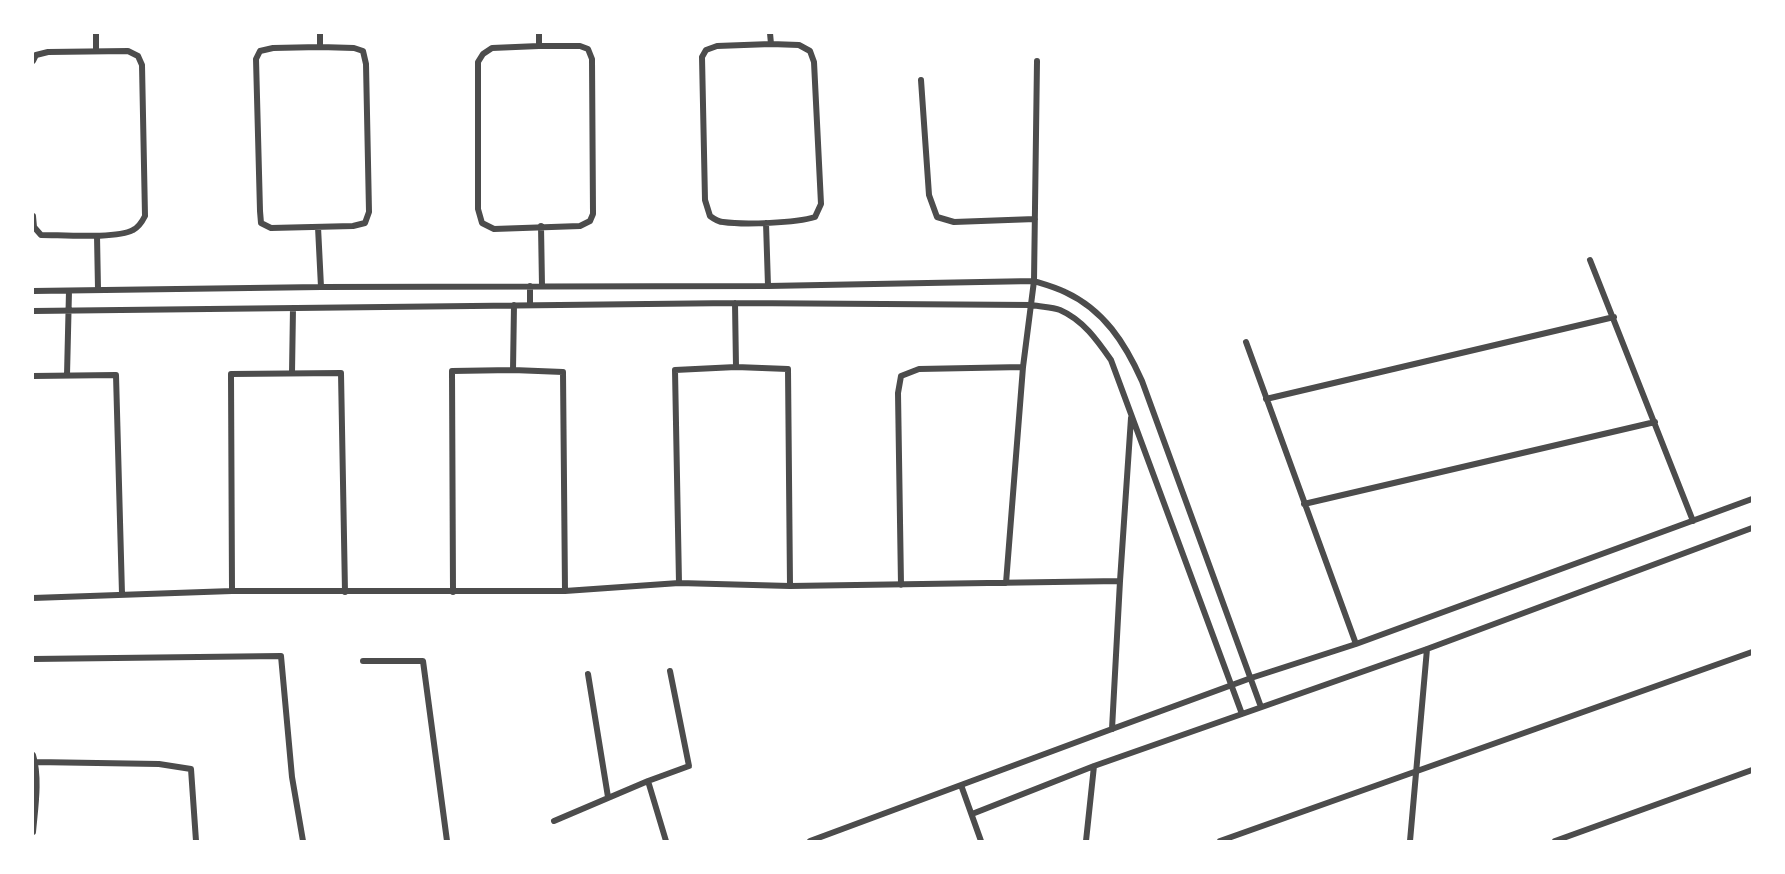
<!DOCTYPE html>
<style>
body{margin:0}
#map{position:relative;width:1785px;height:874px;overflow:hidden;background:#fff;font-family:Poppins,sans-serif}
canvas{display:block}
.frame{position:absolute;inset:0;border:34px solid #fff;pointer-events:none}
</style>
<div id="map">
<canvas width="1785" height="874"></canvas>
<div class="frame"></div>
</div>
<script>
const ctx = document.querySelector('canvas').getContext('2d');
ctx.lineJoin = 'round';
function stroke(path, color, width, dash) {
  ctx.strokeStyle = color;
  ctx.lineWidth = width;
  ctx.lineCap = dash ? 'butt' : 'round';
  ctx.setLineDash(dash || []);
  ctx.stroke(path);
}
stroke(new Path2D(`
 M96,33V51
 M320,33V47
 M770,33L771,44
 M771,44L799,45L810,51L814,62L821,204L815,217C796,223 744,225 723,222C718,222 714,219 710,216L705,200L702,57L706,50L717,46Z
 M539,46H580L588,49L592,59L593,214L590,221L580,226L494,229L482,223L478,209V62L483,54L492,48Z
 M539,46V33
 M320,47L354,48L363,51L366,64L369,212L365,223L353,226L271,228L261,223L260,211L256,59L260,51L273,48Z
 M33,61L36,55L48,52L128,51L138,56L142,65L145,216C142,222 139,227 133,230C117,239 62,235 41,235L34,227L33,216
 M921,80L929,195L937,217L954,222L1035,219
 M766,223L768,286
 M541,226L542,286
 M318,227L321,287
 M97,236L98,289
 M1590,260L1693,521
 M530,286V305
 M33,291L321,287L768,286L1034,281C1044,284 1055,287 1065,292C1104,310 1125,343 1142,381L1261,707
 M735,303L736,367
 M33,311L735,303L1032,305C1041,307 1052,307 1060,310C1083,320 1097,340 1111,360L1242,714
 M1246,342L1356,644
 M513,370L514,305
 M292,373L293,308
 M67,375L69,291
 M33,376L116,375L122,594
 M1266,399L1614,317
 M1304,504L1655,422
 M679,583L675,370L736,367L788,369L790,586
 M1006,583L1023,367L1034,281L1037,61
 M901,585L898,393L901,376L919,369L1023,367
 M232,591L231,374L341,373L345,592
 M453,592L452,371L513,370L563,372L565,591
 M33,598L232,591H565L679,583L790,586L1120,581
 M33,659L281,656L292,777L303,841
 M363,661H423L447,841
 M588,674L608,797
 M1112,729L1120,581L1131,418
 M33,755C40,778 35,809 33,832
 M35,762L159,764L191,769L196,841
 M648,781L666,841
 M961,785L981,841
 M972,814L1094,766L1427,649L1752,528
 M554,821L648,781L689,766L670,671
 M810,841L1112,729L1251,678L1356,644L1752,499
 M1086,841L1094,766
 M1220,841L1752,652
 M1410,841L1427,649
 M1555,841L1752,770`), '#4c4c4c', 6);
</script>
